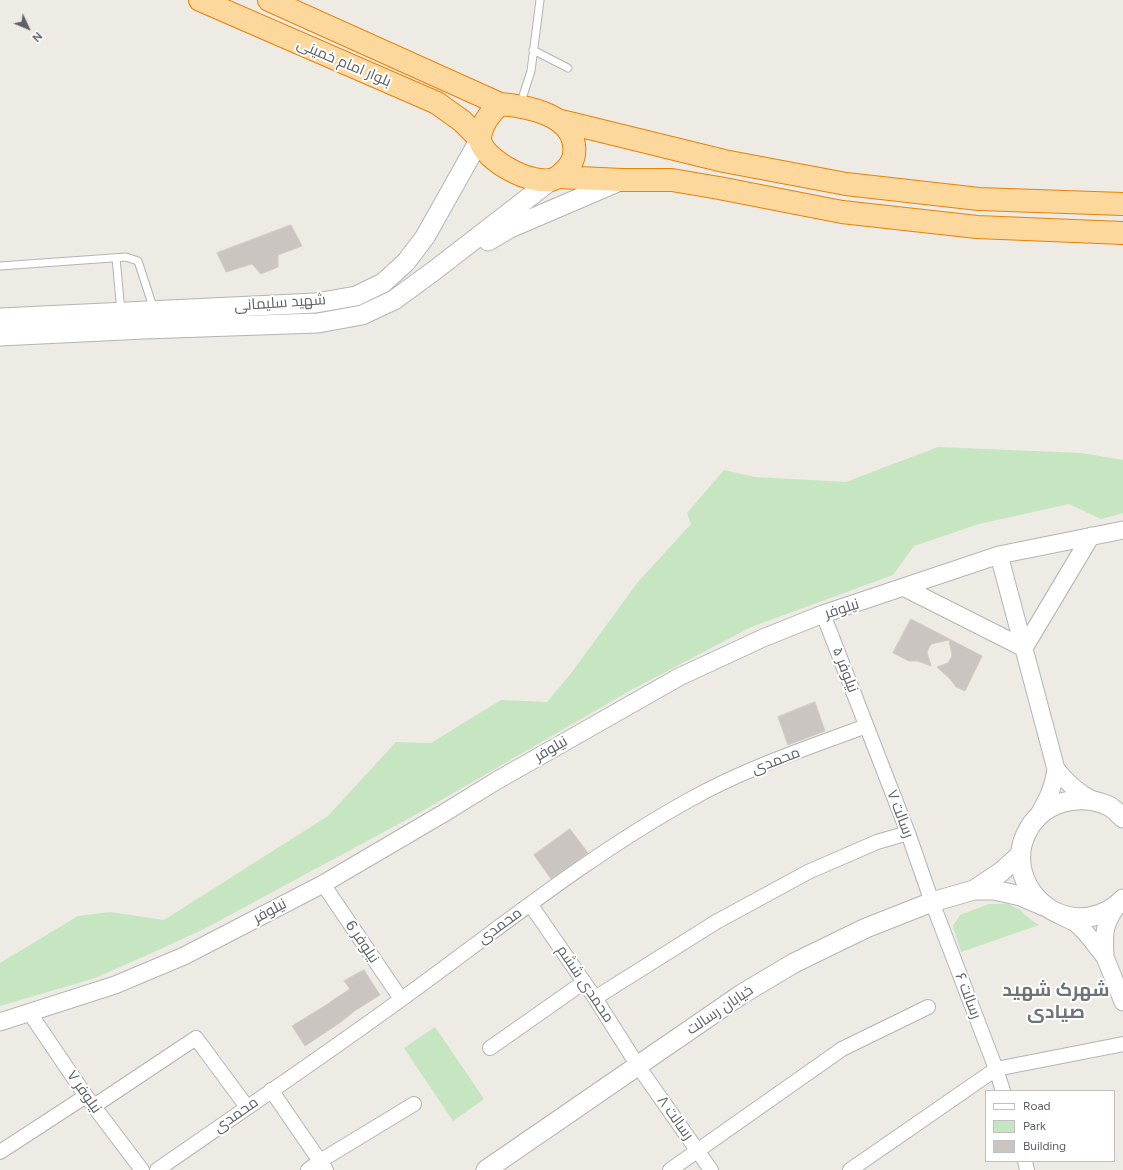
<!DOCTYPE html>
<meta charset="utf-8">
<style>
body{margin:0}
#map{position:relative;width:1123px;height:1170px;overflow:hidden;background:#eeeae4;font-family:Figtree,sans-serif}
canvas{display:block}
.legend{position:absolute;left:985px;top:1090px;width:130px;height:72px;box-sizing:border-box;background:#fff;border:1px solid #bec0c1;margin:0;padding:5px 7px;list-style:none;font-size:12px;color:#5c6164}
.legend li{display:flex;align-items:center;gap:8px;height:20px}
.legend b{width:20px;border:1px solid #bec0c1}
.north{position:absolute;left:8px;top:8px;width:40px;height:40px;-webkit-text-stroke:3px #fff;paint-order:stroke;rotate:134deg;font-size:11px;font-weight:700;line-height:16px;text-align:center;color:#5c6164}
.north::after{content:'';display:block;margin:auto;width:14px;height:18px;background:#5c6164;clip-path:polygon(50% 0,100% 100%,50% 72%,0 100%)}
</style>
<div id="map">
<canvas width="1123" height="1170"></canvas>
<ul class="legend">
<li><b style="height:5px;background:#fff"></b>Road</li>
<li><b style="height:11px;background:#c6e5c1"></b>Park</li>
<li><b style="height:11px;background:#cac5c1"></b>Building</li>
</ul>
<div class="north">N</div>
</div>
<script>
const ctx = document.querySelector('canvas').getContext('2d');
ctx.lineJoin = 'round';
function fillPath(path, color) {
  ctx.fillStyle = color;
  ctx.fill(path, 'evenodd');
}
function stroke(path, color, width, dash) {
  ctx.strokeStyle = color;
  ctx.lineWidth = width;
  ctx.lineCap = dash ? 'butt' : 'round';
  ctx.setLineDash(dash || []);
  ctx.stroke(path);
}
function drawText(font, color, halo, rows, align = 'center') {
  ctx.font = font + ' Figtree,Cairo,sans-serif';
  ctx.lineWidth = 4;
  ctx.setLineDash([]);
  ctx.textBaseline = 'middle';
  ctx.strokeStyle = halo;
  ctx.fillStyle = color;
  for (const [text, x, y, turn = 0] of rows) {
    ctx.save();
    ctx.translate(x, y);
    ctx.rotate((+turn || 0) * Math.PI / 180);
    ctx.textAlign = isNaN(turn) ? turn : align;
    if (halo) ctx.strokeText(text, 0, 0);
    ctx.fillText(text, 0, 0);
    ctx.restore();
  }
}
fillPath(new Path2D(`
 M938,447L1081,453L1123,460V513L1101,519L1069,504L979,524L914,546L893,575L751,627L631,690L417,814L204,929L154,952L95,978L0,1006V963L78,916L110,912L164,920L328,816L396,742L431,743L501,700L547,702L569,676L638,582L691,524L687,513L724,470L755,477L846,482Z
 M989,904H1009L1020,910L1031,920L1039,925L961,952L953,926L960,915Z
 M435,1027L484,1099L453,1121L404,1048Z`), '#c6e5c1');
const building = new Path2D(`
 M291,225L302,246L278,255V267L261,274L252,264L226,272L217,253Z
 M911,619L982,656L965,691L956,687L950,679L937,667L948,663L952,656L949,640L931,644L927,652L931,666L918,661H909L893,653Z
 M815,702L825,731L788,745L778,717Z
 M570,829L588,853L551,879L534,855Z
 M364,970L380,995L356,1010L338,1024L305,1046L292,1026L331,1002H330L350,989L344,981Z`);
fillPath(building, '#cac5c1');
stroke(building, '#d3cbc2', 1);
const service = new Path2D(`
 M533,50L568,68
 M520,105L531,71L540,0
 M116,258L121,312
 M0,266L126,257L138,261L154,310`);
const minor = new Path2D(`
 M823,614L908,833L932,902L996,1069L1003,1091
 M323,884L401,999
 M530,904L595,998L638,1066L711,1170
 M595,998L716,922L808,872L877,842L908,833
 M29,1012L86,1096L142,1170
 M490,1048L584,982
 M271,1090L326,1170
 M94,1106L196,1038L247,1107
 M0,1152L86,1096
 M1025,1161L1027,1170
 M157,1170C239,1113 322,1057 403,998C497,930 589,855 691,799C746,768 808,748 866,726
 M308,1170L320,1161L414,1104
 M670,1170L842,1049L928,1007
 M850,1170L996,1069L1123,1044`);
const tertiary = new Path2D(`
 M999,555L1056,769C1067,783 1077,792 1092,800
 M905,588L1024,648L1091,536
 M1037,818C1047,800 1053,790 1056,769
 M1061,916L1076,923L1086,933L1105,957L1123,1002
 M1105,957C1104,934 1103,925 1117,906
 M0,1022L115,985L184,956L323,884L444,813L496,781L679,677L763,638L823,614L999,555L1123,530`);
const secondary = new Path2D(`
 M488,241L510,228L622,180
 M0,318L316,303L356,296L383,283L406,262L425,237L480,139
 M0,336L144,329L318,323L362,315L394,300L435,270L550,181
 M1123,818C1119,814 1114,809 1109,806C1078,792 1041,802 1026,834C1009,869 1034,911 1071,917C1090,920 1110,913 1123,899
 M974,890L1001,872L1021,854
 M486,1170L742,994L794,963L866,928L932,902L974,890H994L1021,896L1044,906`);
const trunk = new Path2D(`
 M200,0L437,103L462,121L480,139
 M269,0L500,104
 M500,104C525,106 571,114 574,145C576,159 570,167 559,176C541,192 480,160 480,138C481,124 490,113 500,104Z
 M561,121L724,161L846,184L979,199L1123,204
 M558,177L622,180H672L719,188L842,212L977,227L1123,233`);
stroke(service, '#b1b5b8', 9);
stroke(minor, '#b1b5b8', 16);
stroke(tertiary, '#b1b5b8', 19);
stroke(secondary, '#b0b5b8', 21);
stroke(trunk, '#ec8005', 24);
stroke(service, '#fff', 7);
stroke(minor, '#fff', 14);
stroke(tertiary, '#fff', 17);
stroke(secondary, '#fff', 19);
stroke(trunk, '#fcd89c', 22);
drawText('15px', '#5c6164', '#fff', [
 ["بلوار امام خمینی",344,63,23],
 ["شهید سلیمانی",280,303,-4],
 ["نیلوفر",842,609,-18],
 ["نیلوفر ۵",845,670,69],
 ["نیلوفر",551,749,-30],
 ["محمدی",776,761,-21],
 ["رسالت ۷",900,814,69],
 ["نیلوفر",270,911,-28],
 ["محمدی",500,926,-36],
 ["نیلوفر 6",362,942,56],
 ["محمدی ششم",585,984,56],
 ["رسالت ۶",968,996,69],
 ["خیابان رسالت",720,1010,-34],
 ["نیلوفر ۷",84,1092,55],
 ["محمدی",236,1115,-35],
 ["۸ رسالت",675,1118,54]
]);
drawText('bold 19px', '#6d7376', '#fff', [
 ["شهرک شهید",1056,990],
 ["صیادی",1056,1012]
]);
</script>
